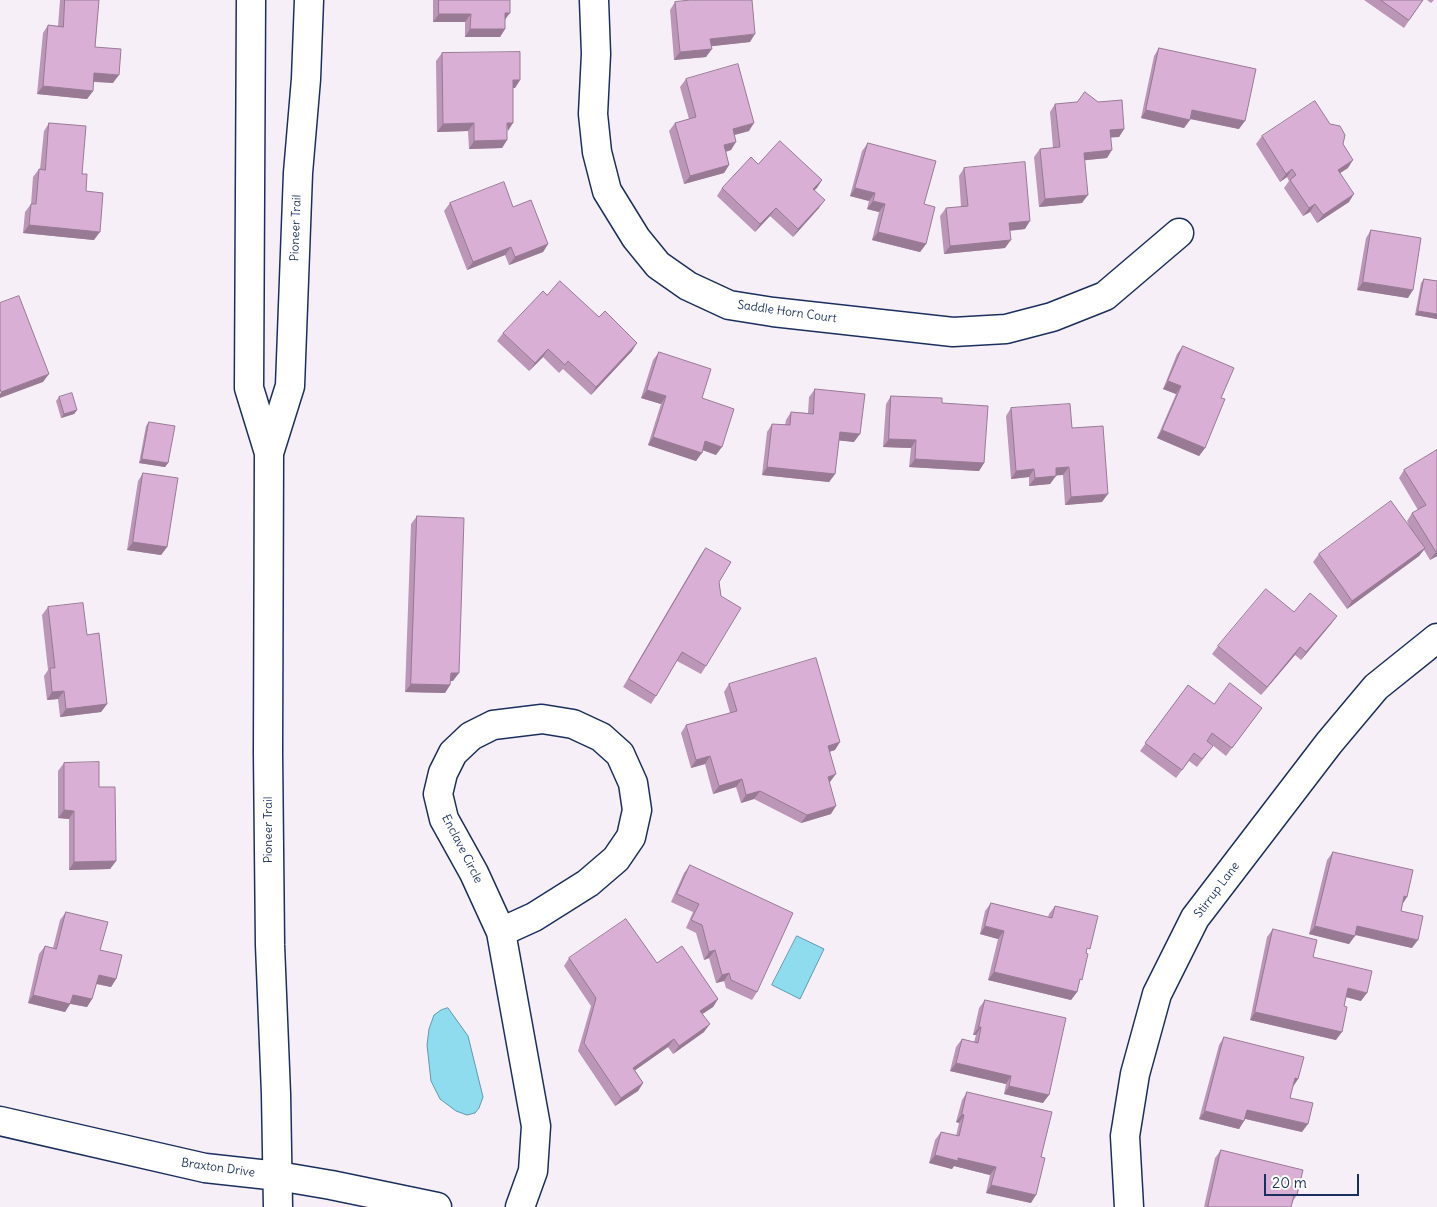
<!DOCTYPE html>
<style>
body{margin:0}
#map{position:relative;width:1437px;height:1207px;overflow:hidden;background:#f7eff7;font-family:Delius,sans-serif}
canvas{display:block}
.scale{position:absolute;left:1264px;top:1174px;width:95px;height:22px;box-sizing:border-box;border:2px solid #1b2f5e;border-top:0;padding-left:6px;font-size:15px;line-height:18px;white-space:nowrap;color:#1b2f5e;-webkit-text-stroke:4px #fff;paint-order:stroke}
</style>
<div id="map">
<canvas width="1437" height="1207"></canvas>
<div class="scale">20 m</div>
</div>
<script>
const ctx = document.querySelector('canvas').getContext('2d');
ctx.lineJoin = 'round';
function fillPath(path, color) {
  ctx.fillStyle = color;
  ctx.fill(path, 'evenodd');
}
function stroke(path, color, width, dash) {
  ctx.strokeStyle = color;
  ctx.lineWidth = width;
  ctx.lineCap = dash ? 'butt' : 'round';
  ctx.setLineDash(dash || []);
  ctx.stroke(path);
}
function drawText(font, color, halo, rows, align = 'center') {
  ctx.font = font + ' Delius,sans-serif';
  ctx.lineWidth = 4.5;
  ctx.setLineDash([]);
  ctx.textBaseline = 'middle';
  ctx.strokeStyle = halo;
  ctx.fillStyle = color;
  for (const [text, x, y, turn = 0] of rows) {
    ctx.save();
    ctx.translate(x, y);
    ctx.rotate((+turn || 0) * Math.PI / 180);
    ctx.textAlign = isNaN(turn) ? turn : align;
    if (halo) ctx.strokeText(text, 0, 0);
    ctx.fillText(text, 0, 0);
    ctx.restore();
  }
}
const water = new Path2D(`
 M797,936L824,949L800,999L772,985Z
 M448,1008L468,1036L483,1097L479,1108L475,1113L467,1115L456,1111L440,1099L431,1081L427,1045L429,1029L434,1015L441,1010Z`);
fillPath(water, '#8edced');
stroke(water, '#6097b4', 1);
const street = new Path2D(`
 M594,0L596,54L593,114L597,152L607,191L636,238L658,265L688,286L729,305L773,312L953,332L1006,329L1052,317L1105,296L1179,233
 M501,932L534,917L588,883L616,859L631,837L637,810L633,783L620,754L601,737L573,724L542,719L493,725L471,736L453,753L443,773L438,794L444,819L474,873L501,932L536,1126L533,1171L520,1207
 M278,1176L331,1185L437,1207
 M1129,1207L1125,1136L1135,1074L1157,994L1195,918L1329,743L1376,687L1437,638`);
const secondary = new Path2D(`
 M251,0L249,388L269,453L268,752L270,945L276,1094L278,1207
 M269,453L290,386L298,173L306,79L309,0
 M0,1121L205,1168L278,1176`);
stroke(street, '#1b2f5e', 31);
stroke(secondary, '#1b2f5e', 31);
stroke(street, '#fff', 28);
stroke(secondary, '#fff', 28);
fillPath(new Path2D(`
 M60,0H99L95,47L113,83L93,82V91L87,99L37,94L43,33L48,25L58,26Z
 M433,0H510L505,20V29L500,37H465V22H433Z
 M1364,0H1423L1404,28Z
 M1427,0H1434L1431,3Z
 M675,2L750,42L711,46L706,57L674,60L670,10Z
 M1159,48L1239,129L1190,119L1184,128L1141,118L1154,56Z
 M442,53L520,80L515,88H513L507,131V140L502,148L469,149L468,131L437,132L436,61Z
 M686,79L749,131L734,135L731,150L726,152L729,165L724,173L684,184L669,131L675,123L689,119L680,87Z
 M1055,104L1124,129L1119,137H1111L1107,158L1084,160L1082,203L1039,207L1034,157L1040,149L1053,148L1050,112Z
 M49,123L82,174L86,191L94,240L23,233L25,212L31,204L33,177L39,169H40L44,131Z
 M1262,136L1343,144L1348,168L1340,173L1349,202L1317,223L1310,212L1303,216L1284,188L1289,181L1287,177L1280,182L1256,144Z
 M868,143L924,204L926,244L920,252L872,240L879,212L867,209L869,201L850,196L862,151Z
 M758,164L822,180L814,191L819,208L793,237L770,216L755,232L717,196L722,188Z
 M964,168L1025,229L1010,231L1005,248L944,254L940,216L946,208L961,207L959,176Z
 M450,203L548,244L543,252L509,265L505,255L467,270L444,211Z
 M1371,230L1408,298L1357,290L1366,238Z
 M1424,279L1437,281V319L1415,315L1421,283Z
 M547,295L632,351L591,395L563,369L559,373L543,357L529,371L497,341L503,333Z
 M1183,346L1221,398L1205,448L1199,456L1157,438L1176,394L1163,389L1177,354Z
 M659,352L702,398L716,455L702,450L696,461L648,445L661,404L641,398L653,360Z
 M815,389L854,442L839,440L835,474L829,482L762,475L767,432L772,424L785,425L786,420L791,412L808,413L809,397Z
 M891,396L942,403L984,463L979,471L909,467L911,448L883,447L886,404Z
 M59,397L77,410L74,414L61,418L56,401Z
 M1011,408L1102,502L1065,505L1063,475H1056L1050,484L1029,486V477L1011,479L1006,416Z
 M149,422L168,463L165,467L139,463L146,426Z
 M1437,450V556L1430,560L1424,550L1419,556L1347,609L1313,562L1319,554L1410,528L1407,521L1412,513L1418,510L1399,478L1404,470Z
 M143,473L167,547L161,555L127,550L138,481Z
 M417,516L453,681H450V685L445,693L405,692L411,524Z
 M706,548L719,582L721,596L706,666L701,674L677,661L656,696L651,704L623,687L700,556Z
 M48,607L87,635L107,704L101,712L60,717L58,699L47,700L44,676L48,670L42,615Z
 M1294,612L1337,616L1331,624L1301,660L1295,655L1261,695L1212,654L1218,646Z
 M729,684L835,750L829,752L830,782H829L831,814L801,823L754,799L741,803L736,787L713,794L705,764L691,768L681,733L686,725L730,713L724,692Z
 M1188,685L1214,704L1262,708L1226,756L1211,744L1207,754L1197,767L1189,761L1176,778L1140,751Z
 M64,763L99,787L116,861L110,869L69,870V819L58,818V771Z
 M1333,852L1402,905L1401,911L1412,948L1355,935L1349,944L1309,934L1327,860Z
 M690,865L757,992L752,1000L726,988L724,981L716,983L709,958L704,960L696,933L686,928L693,912L671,902L684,873Z
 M991,903L1048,917L1049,914L1055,906L1087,954L1077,992L1071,1000L988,980L998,939L980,934L985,911Z
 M66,912L100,950L116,979L111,987L96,984L92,999L87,1007L70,1004L65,1012L28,1003L39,954L45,946L53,948L60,920Z
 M1273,929L1361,1001L1346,997L1336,1040L1250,1020L1267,937Z
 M569,958L657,963L718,999L713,1007L702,1014L704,1032L673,1054L668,1047L635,1070L643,1083L638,1091L615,1106L578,1051L591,1006L564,966Z
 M985,1000L1043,1103L1004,1094L1006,1084L950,1071L956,1047L962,1039L974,1042L976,1035H973L979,1008Z
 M1224,1037L1298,1079L1293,1086L1290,1098L1302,1132L1245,1119L1239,1129L1199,1119L1219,1045Z
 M967,1092L1031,1203L986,1193L990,1175L954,1166L952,1169L929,1163L935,1140L941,1132L956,1136L959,1123L956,1122L962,1100Z
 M1221,1150L1297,1195L1293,1201L1291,1207H1204L1215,1158Z`), '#bb96b7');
fillPath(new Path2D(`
 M505,13H510L504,21Z
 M439,14H471L465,22H433Z
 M470,29H505L500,37H465Z
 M755,34L750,42L705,47L710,39Z
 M712,49L706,57L674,60L680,52Z
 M94,73L119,75L113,83L88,81Z
 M513,80H520L515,88H507Z
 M43,86L93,91L87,99L37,94Z
 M1146,110L1190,120L1184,128L1141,118Z
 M1192,110L1245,121L1239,129L1186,118Z
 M474,123L468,131L437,132L443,124Z
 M507,123H513L508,131Z
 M754,123L749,131L727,137L733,129Z
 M1124,129L1119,137L1105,138L1110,130Z
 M507,140L502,148L469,149L474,141Z
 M736,142L731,150L719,153L724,145Z
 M1112,150L1107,158L1078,161L1084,153Z
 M1353,160L1348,168L1332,178L1338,170Z
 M729,165L724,173L684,184L690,176Z
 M1292,169L1287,177L1280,182L1286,174Z
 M822,180L817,188L807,197L813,189Z
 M855,188L875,193L869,201L850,196Z
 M1354,194L1349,202L1317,223L1323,215Z
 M1088,195L1082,203L1039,207L1045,199Z
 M825,200L819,208L793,237L798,229Z
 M873,201L885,204L879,212L867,209Z
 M1315,204L1310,212L1303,216L1309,208Z
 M776,208L770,216L755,232L760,224Z
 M1030,221L1025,229L1003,231L1009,223Z
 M29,225L100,232L94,240L23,233Z
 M878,232L926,244L920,252L872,240Z
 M1011,240L1005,248L944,254L950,246Z
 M548,244L543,252L509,265L515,257Z
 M511,247L505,255L467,270L473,262Z
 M1363,282L1413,290L1408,298L1357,290Z
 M1418,311L1437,314V319L1415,315Z
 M637,343L632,351L591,395L596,387Z
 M548,349L543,357L529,371L535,363Z
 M49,374L43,382L0,398V394L1,392Z
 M1168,381L1181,386L1176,394L1163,389Z
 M647,390L666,396L661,404L641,398Z
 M77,410L74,414L61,418L64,414Z
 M1162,430L1205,448L1199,456L1157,438Z
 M840,432L860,434L854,442L834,440Z
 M653,437L702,453L696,461L648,445Z
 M889,439L916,440L911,448L883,447Z
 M705,441L722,447L716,455L700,449Z
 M142,459L168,463L165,467L139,463Z
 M915,459L984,463L979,471L909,467Z
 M767,467L835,474L829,482L762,475Z
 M1069,467L1063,475L1050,476L1056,468Z
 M1034,469L1029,477L1011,479L1016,471Z
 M1056,476L1050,484L1029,486L1035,478Z
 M1108,494L1102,502L1065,505L1071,497Z
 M133,542L167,547L161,555L127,550Z
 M1425,548L1419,556L1347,609L1352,601Z
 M1436,552H1437V556L1430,560Z
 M1337,616L1331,624L1301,660L1306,652Z
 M1300,647L1295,655L1261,695L1267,687Z
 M451,673H459L453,681H445Z
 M411,684L450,685L445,693L405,692Z
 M64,691L58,699L47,700L52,692Z
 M107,704L101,712L60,717L66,709Z
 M840,742L835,750L822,754L828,746Z
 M710,756L705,764L691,768L696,760Z
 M836,774L830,782L822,785L828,777Z
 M742,779L736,787L713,794L719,786Z
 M760,791L754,799L741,803L746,795Z
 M836,806L831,814L801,823L807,815Z
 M64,810L74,811L69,819L58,818Z
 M116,861L110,869L69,870L74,862Z
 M1404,896L1407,897L1402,905Z
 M985,926L1004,931L998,939L980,934Z
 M1315,926L1355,936L1349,944L1309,934Z
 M1357,926L1418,940L1412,948L1352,934Z
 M715,950L709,958L704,960L709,952Z
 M994,972L1077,992L1071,1000L988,980Z
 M729,973L724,981L716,983L722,975Z
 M99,975L116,979L111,987L93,983Z
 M1348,988L1367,993L1361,1001L1342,996Z
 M33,995L70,1004L65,1012L28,1003Z
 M73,995L92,999L87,1007L67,1003Z
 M718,999L713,1007L695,1019L700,1011Z
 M1255,1012L1342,1032L1336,1040L1250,1020Z
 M710,1024L704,1032L673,1054L679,1046Z
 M979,1027H981L976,1035H973Z
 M674,1039L668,1047L627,1076L633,1068Z
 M956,1063L1011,1076L1006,1084L950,1071Z
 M1295,1078L1298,1079L1293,1087Z
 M643,1083L638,1091L615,1106L621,1098Z
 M1009,1086L1049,1095L1043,1103L1004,1094Z
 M1247,1110L1308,1124L1302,1132L1242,1118Z
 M1205,1111L1244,1121L1239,1129L1199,1119Z
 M962,1114L964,1115L959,1123L956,1122Z
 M935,1155L958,1158L996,1167L990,1175L954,1166L952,1169L929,1163Z
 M991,1185L1036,1195L1031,1203L986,1193Z`), '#987a95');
const building = new Path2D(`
 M65,0H99L95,47L121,49L119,75L94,73L93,91L43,86L48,25L63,27Z
 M439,0H510V13H505V29H470L471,14H439Z
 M691,0H752L755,34L710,39L712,49L680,52L675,2Z
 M1381,0H1423L1409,20Z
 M1159,48L1256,69L1245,121L1192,110L1190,120L1146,110Z
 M520,52V80H513V123H507V140L474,141V123L443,124L442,53Z
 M738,64L754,123L733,129L736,142L724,145L729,165L690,176L675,123L696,117L686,79Z
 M1085,92L1098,102L1122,100L1124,129L1110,130L1112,150L1084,153L1088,195L1045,199L1040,149L1060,147L1055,104L1077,102Z
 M1315,101L1330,124L1340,126L1345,135L1343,144L1353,160L1338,170L1354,194L1323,215L1315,204L1309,208L1290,180L1296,175L1292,169L1286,174L1262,136Z
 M49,123L86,126L82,174H87L86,191L103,193L100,232L29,225L31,204H36L39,169L45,170Z
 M780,141L822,180L813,189L825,200L798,229L776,208L760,224L722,188L751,157L758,164Z
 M868,143L936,161L924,204L935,207L926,244L878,232L885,204L873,201L875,193L855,188Z
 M1025,162L1030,221L1009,223L1011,240L950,246L946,208L968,206L964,168Z
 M504,182L513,207L531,200L548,244L515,257L511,247L473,262L450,203Z
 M1371,230L1421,238L1413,290L1363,282Z
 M1424,279L1437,281V314L1418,311Z
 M560,281L599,317L605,311L637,343L596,387L568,361L565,365L548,349L535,363L503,333L543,291L547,295Z
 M19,296L49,374L1,392L0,389V303Z
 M1183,346L1234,368L1221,398L1225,399L1205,448L1162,430L1181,386L1168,381Z
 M659,352L711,369L702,398L734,409L722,447L705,441L702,453L653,437L666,396L647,390Z
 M815,389L865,394L860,434L840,432L835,474L767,467L772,424L790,425L791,412L813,414Z
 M72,393L77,410L64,414L59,397Z
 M891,396L942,398V403L988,406L984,463L915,459L916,440L889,439Z
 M1070,404L1072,428L1103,426L1108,494L1071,497L1069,467L1056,468V476L1035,478L1034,469L1016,471L1011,408Z
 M149,422L175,426L168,463L142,459Z
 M1437,450V552H1436L1412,513L1426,505L1404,470Z
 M143,473L178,478L167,547L133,542Z
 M1391,501L1425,548L1352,601L1319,554Z
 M417,516L464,518L459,673H451L450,685L411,684Z
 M706,548L731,562L719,582L721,596L741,608L706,666L682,652L656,696L629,679Z
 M1266,589L1294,612L1310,593L1337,616L1306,652L1300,647L1267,687L1218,646Z
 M83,603L87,635L99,633L107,704L66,709L64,691L52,692L50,668H55L48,607Z
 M816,658L840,742L828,746L836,774L828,777L836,806L807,815L760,791L746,795L742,779L719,786L710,756L696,760L686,725L737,711L729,684Z
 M1230,683L1262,708L1232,748L1212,733L1207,741L1213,746L1202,759L1194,753L1182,770L1145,743L1188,685L1214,704Z
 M99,762V787H115L116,861L74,862V811L64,810V763Z
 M1333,852L1413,870L1407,897L1404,896L1401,911L1423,916L1418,940L1357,926L1355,936L1315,926Z
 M690,865L793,913L757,992L731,980L729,973L722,975L715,950L709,952L702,925L691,920L699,904L677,894Z
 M991,903L1052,918L1055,906L1098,916L1090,949L1087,948L1086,953L1088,954L1082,980L1080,979L1077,992L994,972L1004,931L985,926Z
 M66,912L108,922L100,950L122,955L116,979L99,975L92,999L73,995L70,1004L33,995L45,946L56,949Z
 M626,919L657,963L682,946L718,999L700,1011L710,1024L679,1046L674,1039L633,1068L643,1083L621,1098L584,1043L596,998L569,958Z
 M1273,929L1317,940L1313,957L1372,971L1367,993L1348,988L1344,1006L1347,1007L1342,1032L1255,1012Z
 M985,1000L1066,1018L1049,1095L1009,1086L1011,1076L956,1063L962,1039L978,1043L981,1027H979Z
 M1224,1037L1304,1057L1298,1079L1295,1078L1290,1098L1313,1103L1308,1124L1247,1110L1244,1121L1205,1111Z
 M967,1092L1052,1112L1041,1157L1045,1158L1036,1195L991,1185L996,1167L958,1158V1161L935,1155L941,1132L959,1136L964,1115L962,1114Z
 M1221,1150L1303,1170L1297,1195H1294L1291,1207H1208Z`);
fillPath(building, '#d9afd5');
stroke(building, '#987a95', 1);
drawText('12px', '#1b2f5e', '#fff', [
 ["Pioneer Trail",296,228,-88],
 ["Saddle Horn Court",787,312,8],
 ["Pioneer Trail",269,830,-90],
 ["Enclave Circle",462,849,63],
 ["Stirrup Lane",1217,890,-53],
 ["Braxton Drive",218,1168,8]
]);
</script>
